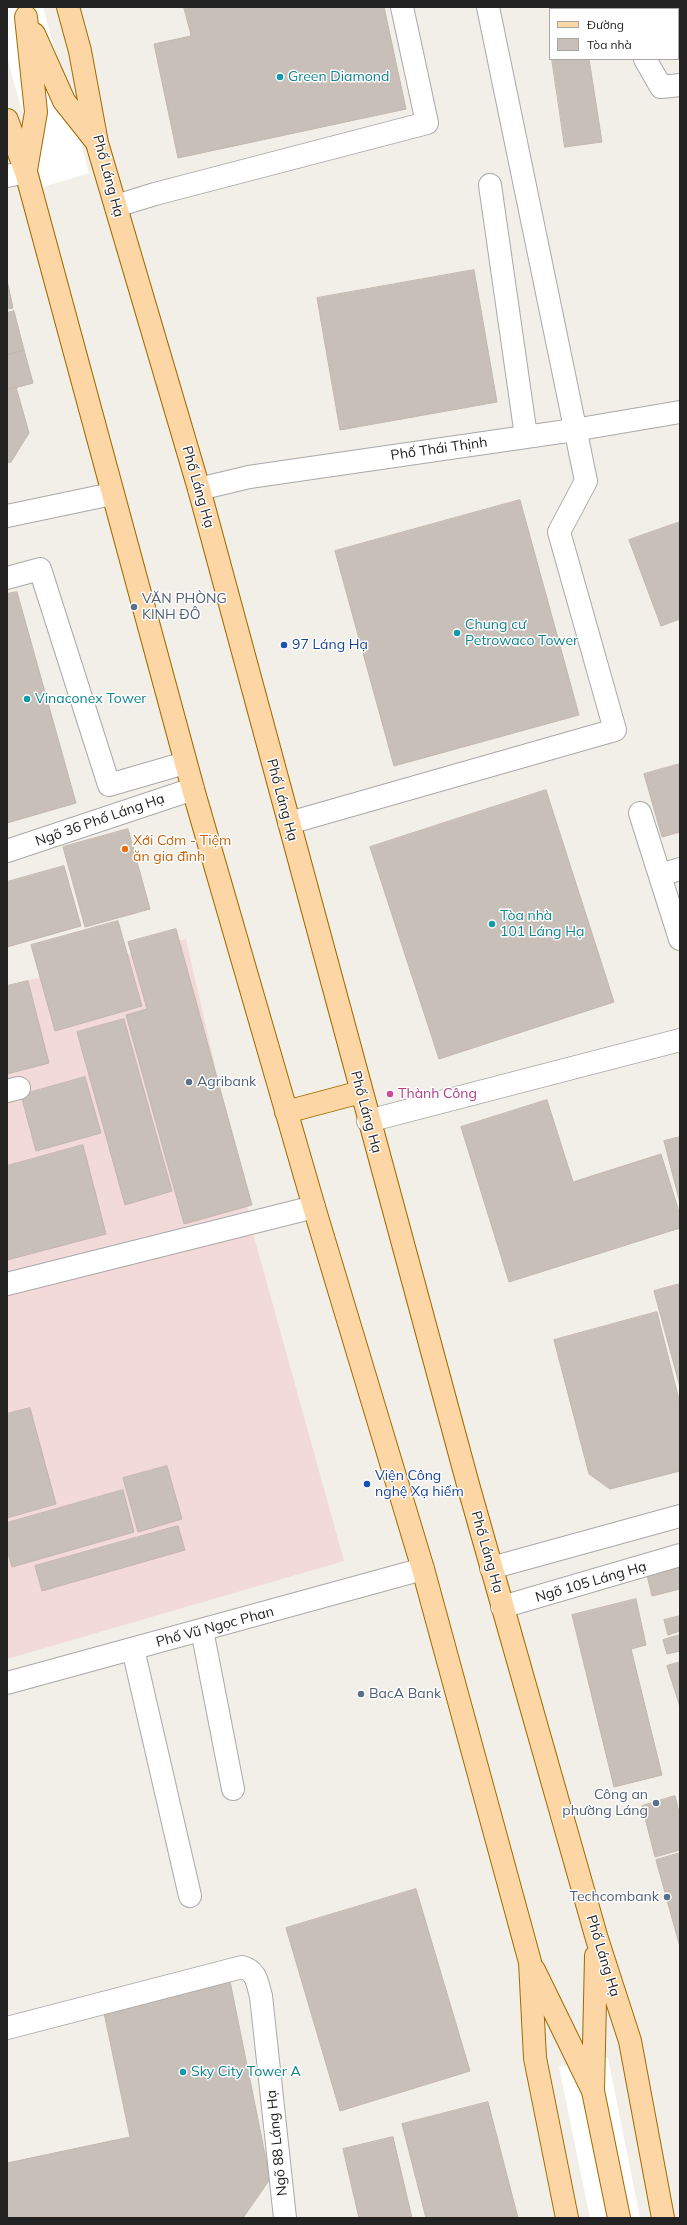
<!DOCTYPE html>
<meta charset="utf-8">
<style>
body{margin:0}
#map{position:relative;width:687px;height:2225px;overflow:hidden;background:#f2efe9;font-family:Mulish,sans-serif}
canvas{display:block}
.frame{position:absolute;inset:0;border:8px solid #222;pointer-events:none}
.legend{position:absolute;left:549px;top:8px;width:130px;height:52px;box-sizing:border-box;background:#fff;border:1px solid #a7a7a7;margin:0;padding:5px 7px;list-style:none;font-size:12px;color:#222}
.legend li{display:flex;align-items:center;gap:8px;height:20px}
.legend b{width:20px;border:1px solid #a7a7a7}
</style>
<div id="map">
<canvas width="687" height="2225"></canvas>
<div class="frame"></div>
<ul class="legend">
<li><b style="height:5px;background:#fcd6a4"></b>Đường</li>
<li><b style="height:11px;background:#c7bfb8"></b>Tòa nhà</li>
</ul>
</div>
<script>
const ctx = document.querySelector('canvas').getContext('2d');
ctx.lineJoin = 'round';
function fillPath(path, color) {
  ctx.fillStyle = color;
  ctx.fill(path, 'evenodd');
}
function stroke(path, color, width, dash) {
  ctx.strokeStyle = color;
  ctx.lineWidth = width;
  ctx.lineCap = dash ? 'butt' : 'round';
  ctx.setLineDash(dash || []);
  ctx.stroke(path);
}
function drawText(font, color, halo, rows, align = 'center') {
  ctx.font = font + ' Mulish,sans-serif';
  ctx.lineWidth = 3;
  ctx.setLineDash([]);
  ctx.textBaseline = 'middle';
  ctx.strokeStyle = halo;
  ctx.fillStyle = color;
  for (const [text, x, y, turn = 0] of rows) {
    ctx.save();
    ctx.translate(x, y);
    ctx.rotate((+turn || 0) * Math.PI / 180);
    ctx.textAlign = isNaN(turn) ? turn : align;
    if (halo) ctx.strokeText(text, 0, 0);
    ctx.fillText(text, 0, 0);
    ctx.restore();
  }
}
fillPath(new Path2D(`
 M186,939L253,1233L344,1561L7,1659V986Z`), '#f2dad9');
fillPath(new Path2D(`
 M7,7H43L89,173L43,187L7,57Z
 M608,2058L640,2218H590L559,2067Z`), '#fff');
const building = new Path2D(`
 M184,7H384L406,109L178,158L154,44L191,36Z
 M674,7H680V34L678,9H674Z
 M552,59H589L602,142L565,147Z
 M474,270L497,402L340,430L317,298Z
 M7,280L13,308L7,309Z
 M14,311L24,350L7,355V313Z
 M24,350L33,383L7,390V355Z
 M16,387L29,433L11,462L7,463V390Z
 M520,500L579,715L394,766L335,551Z
 M680,522V619L661,626L629,540Z
 M17,592L76,803L7,823V594Z
 M680,764V832L662,837L644,774Z
 M546,790L614,1002L439,1059L370,847Z
 M128,829L150,909L85,927L63,847Z
 M64,866L81,926L7,947V882Z
 M118,921L142,1006L55,1031L31,945Z
 M176,929L252,1205L184,1224L126,1015L147,1009L128,942Z
 M28,981L49,1063L7,1074V986Z
 M124,1019L172,1191L125,1205L77,1032Z
 M85,1077L101,1133L36,1151L21,1095Z
 M547,1100L573,1182L661,1154L680,1215V1228L509,1282L461,1127Z
 M680,1137V1203L664,1141Z
 M83,1145L106,1234L7,1260V1166Z
 M680,1284V1387L654,1291Z
 M657,1312L680,1404V1471L610,1489L589,1474L554,1340Z
 M30,1408L56,1504L7,1518V1414Z
 M167,1466L182,1519L138,1532L123,1478Z
 M123,1490L134,1532L12,1567L7,1549V1523Z
 M178,1526L185,1550L42,1591L35,1566Z
 M680,1563V1589L652,1596L646,1571Z
 M636,1599L646,1645L631,1649L662,1775L614,1787L572,1615Z
 M680,1616V1631L668,1635L664,1620Z
 M680,1635V1651L667,1654L663,1640Z
 M680,1662V1707L667,1666Z
 M675,1796L680,1816V1850L655,1857L642,1806Z
 M680,1853V1947L656,1860Z
 M416,1889L470,2071L340,2111L286,1928Z
 M230,1981L270,2179L243,2218H7V2163L130,2137L103,2008Z
 M488,2102L518,2218H426L402,2124Z
 M393,2137L412,2218H359L343,2149Z`);
fillPath(building, '#c7bfb8');
stroke(building, '#c4b6ab', 1);
const minor = new Path2D(`
 M615,7L616,9
 M645,59L661,87L680,85
 M7,176L26,172
 M490,185L526,436
 M116,206L155,194L427,123L402,7
 M199,489L249,477L574,430L680,412
 M7,516L112,494
 M7,578L40,569L109,785L185,763
 M640,813L680,939
 M289,823L615,730L559,532L586,481L488,7
 M7,851L193,789
 M660,875L680,869
 M7,1091L19,1088
 M368,1121L680,1040
 M7,1284L314,1207
 M491,1568L680,1516
 M502,1607L680,1555
 M202,1630L233,1789
 M133,1649L190,1896
 M7,1683L423,1569
 M7,2028L242,1967C257,1971 257,1983 261,1996L285,2218`);
const major = new Path2D(`
 M68,7L80,51L97,143L199,489L469,1488L597,1939L630,2041L663,2218
 M26,17L36,112L26,170
 M34,34L64,101L95,140
 M7,120L26,172L193,789L314,1207L423,1569L530,1962L535,2058L567,2218
 M286,1112L361,1092
 M596,1956L593,2091L619,2218
 M534,1970L592,2089`);
stroke(minor, '#a9a9a9', 24);
stroke(major, '#a06b00', 24);
stroke(minor, '#fff', 22);
stroke(major, '#fcd6a4', 22);
for (const [x, y, r, color] of [
 [280,77,4,"#0f9aa8"],
 [134,607,4,"#5c6f8a"],
 [457,633,4,"#0f9aa8"],
 [284,645,4,"#1a4fb4"],
 [27,699,4,"#0f9aa8"],
 [125,849,4,"#e8710a"],
 [492,924,4,"#0f9aa8"],
 [189,1082,4,"#5c6f8a"],
 [390,1094,4,"#d1479c"],
 [367,1484,4,"#1a4fb4"],
 [361,1694,4,"#5c6f8a"],
 [656,1803,4,"#5c6f8a"],
 [667,1897,4,"#5c6f8a"],
 [183,2072,4,"#0f9aa8"]
]) {
  const dot = new Path2D();
  dot.arc(x, y, r, 0, 2 * Math.PI);
  ctx.fillStyle = color;
  ctx.fill(dot);
  stroke(dot, '#fff', 1.5);
}
drawText('14px', '#0d838f', '#fff', [
 ["Green Diamond",288,77],
 ["Chung cư",465,625],
 ["Petrowaco Tower",465,641],
 ["Vinaconex Tower",35,699],
 ["Tòa nhà",500,916],
 ["101 Láng Hạ",500,932],
 ["Sky City Tower A",191,2072]
], 'left');
drawText('14px', '#222', '#fff', [
 ["Phố Láng Hạ",108,176,75],
 ["Phố Thái Thịnh",439,449,-8],
 ["Phố Láng Hạ",198,487,74],
 ["Phố Láng Hạ",282,800,75],
 ["Ngõ 36 Phố Láng Hạ",100,820,-19],
 ["Phố Láng Hạ",366,1112,75],
 ["Phố Láng Hạ",487,1552,74],
 ["Ngõ 105 Láng Hạ",591,1582,-16],
 ["Phố Vũ Ngọc Phan",215,1627,-15],
 ["Phố Láng Hạ",603,1956,73],
 ["Ngõ 88 Láng Hạ",277,2143,-96]
]);
drawText('14px', '#4e5e75', '#fff', [
 ["VĂN PHÒNG",142,599],
 ["KINH ĐÔ",142,615],
 ["Agribank",197,1082],
 ["BacA Bank",369,1694],
 ["Công an",648,1795,"right"],
 ["phường Láng",648,1811,"right"],
 ["Techcombank",659,1897,"right"]
], 'left');
drawText('14px', '#164399', '#fff', [
 ["97 Láng Hạ",292,645],
 ["Viện Công",375,1476],
 ["nghệ Xạ hiếm",375,1492]
], 'left');
drawText('14px', '#c56008', '#fff', [
 ["Xới Cơm - Tiệm",133,841],
 ["ăn gia đình",133,857]
], 'left');
drawText('14px', '#b23c85', '#fff', [
 ["Thành Công",398,1094]
], 'left');
</script>
